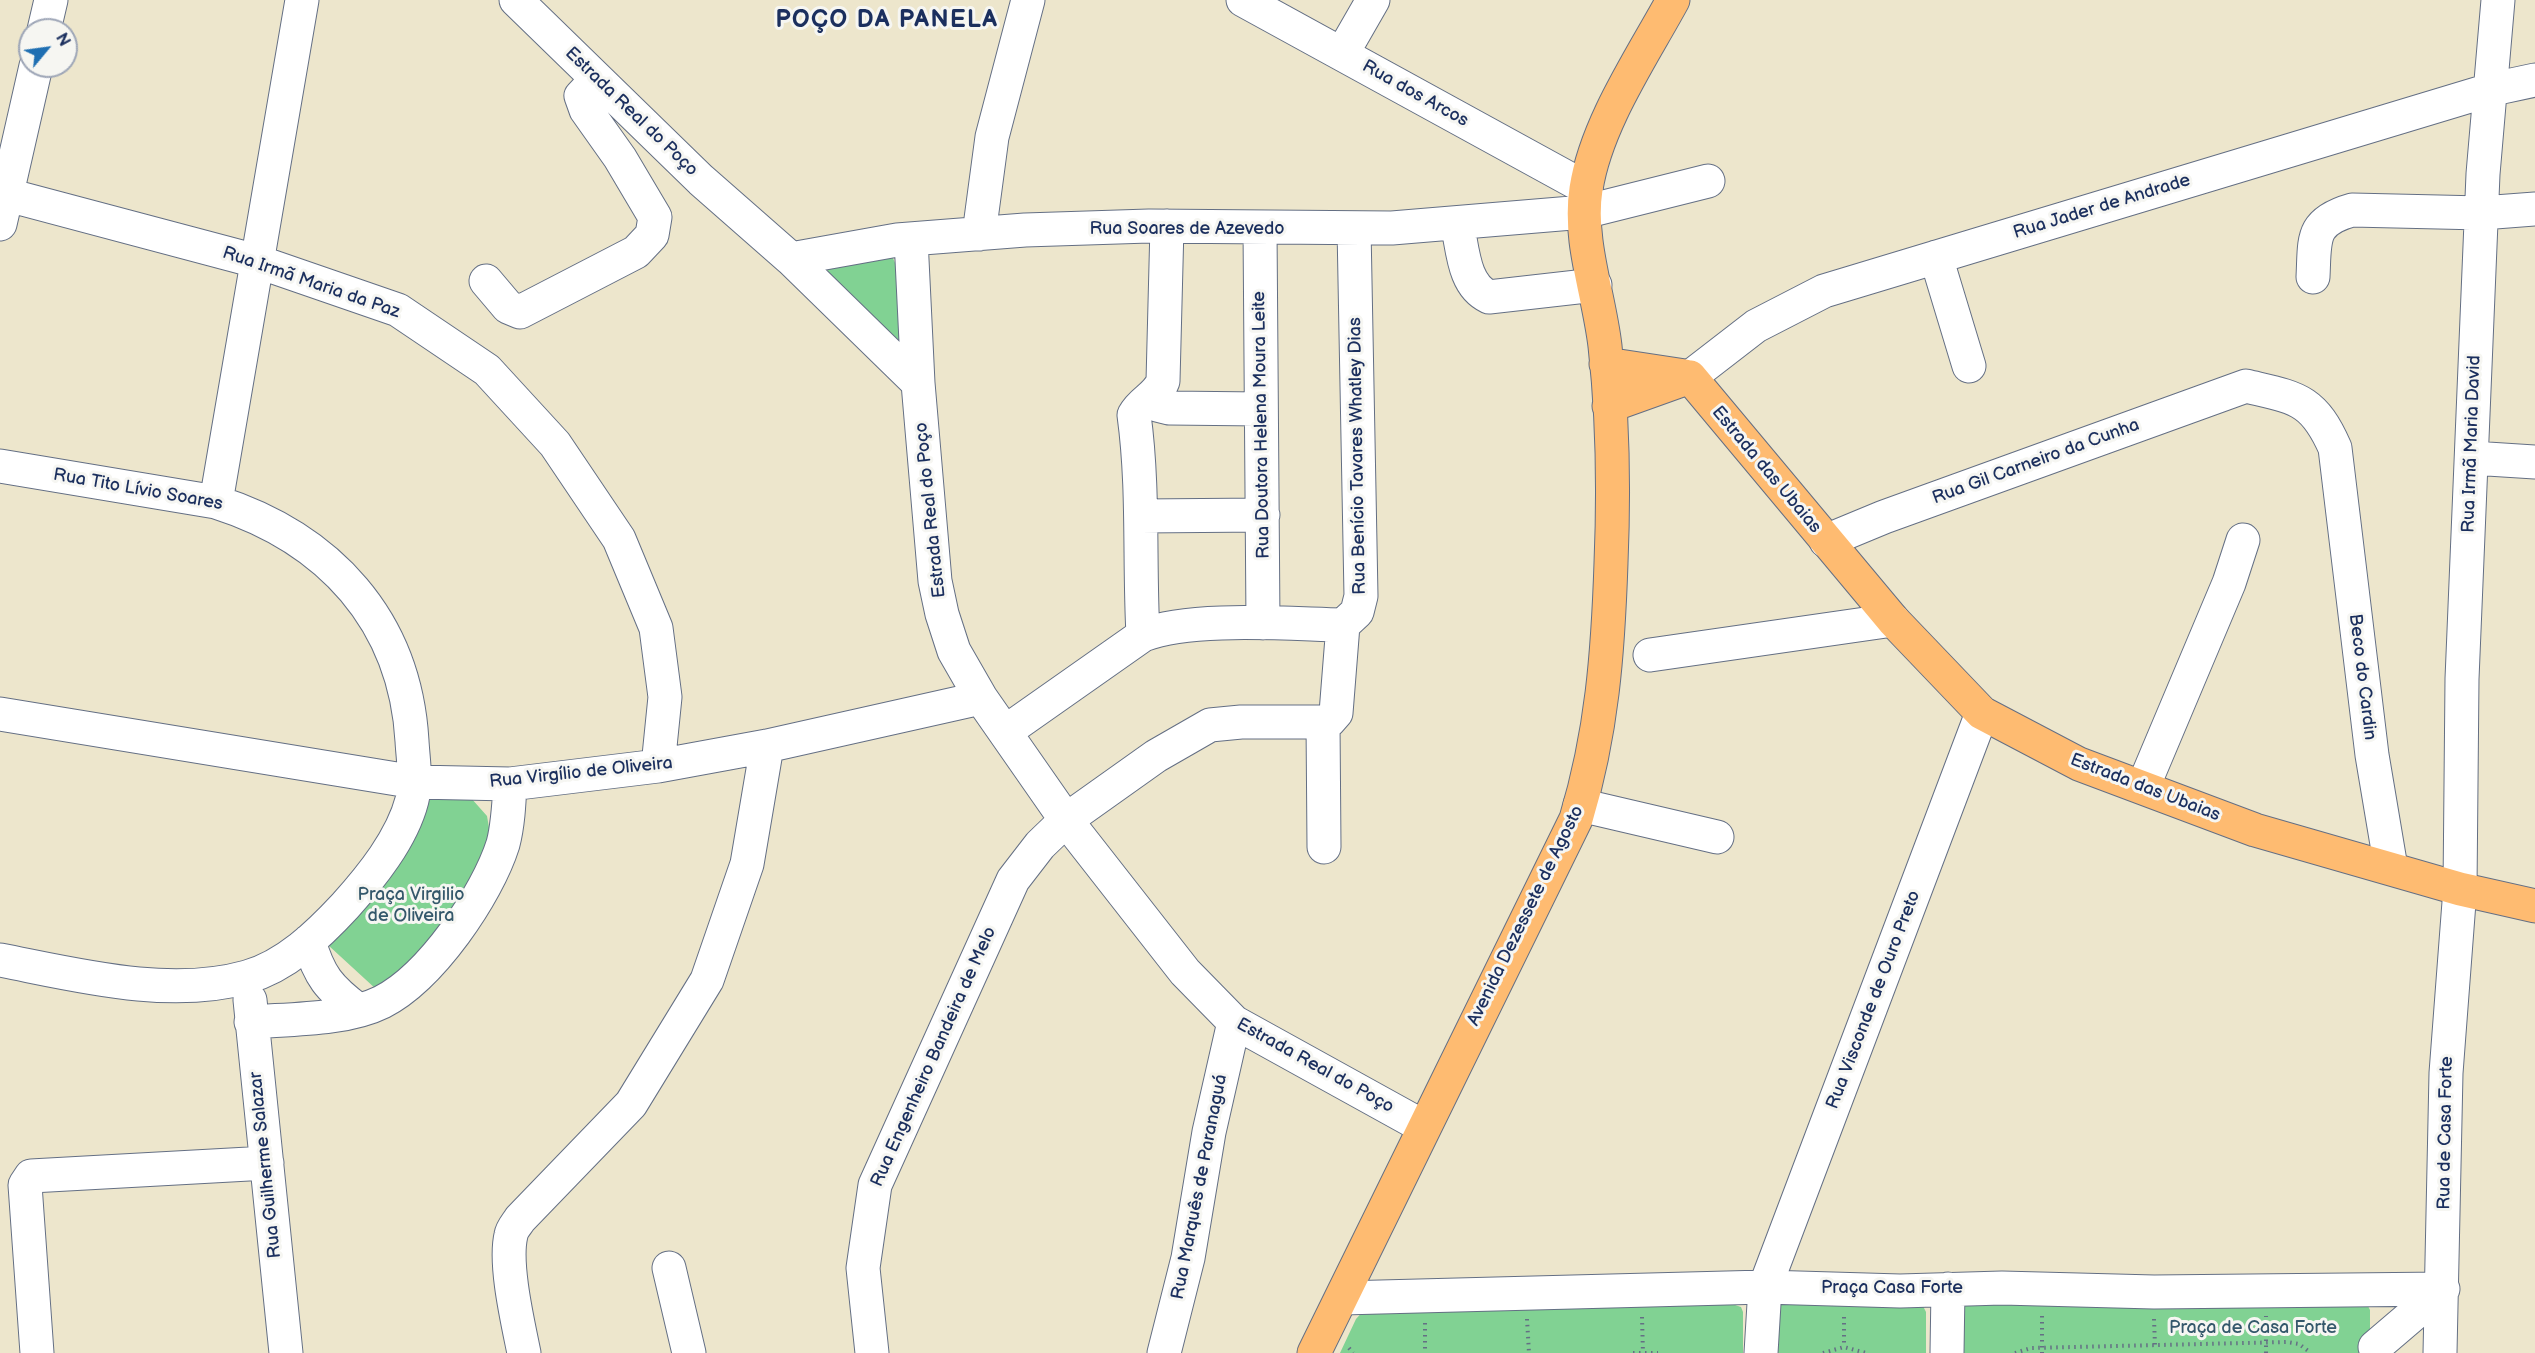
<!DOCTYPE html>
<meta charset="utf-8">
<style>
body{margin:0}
#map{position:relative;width:2535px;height:1353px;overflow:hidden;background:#ede6cc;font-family:"Balsamiq Sans",sans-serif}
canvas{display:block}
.north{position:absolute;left:18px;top:18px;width:60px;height:60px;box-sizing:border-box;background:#f6f6f2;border:2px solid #9ea6b7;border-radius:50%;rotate:61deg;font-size:16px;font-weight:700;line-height:24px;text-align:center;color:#1b2f5e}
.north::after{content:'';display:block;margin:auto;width:21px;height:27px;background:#1f6fb2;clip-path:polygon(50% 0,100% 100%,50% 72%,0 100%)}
</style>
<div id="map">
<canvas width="2535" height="1353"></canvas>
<div class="north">N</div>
</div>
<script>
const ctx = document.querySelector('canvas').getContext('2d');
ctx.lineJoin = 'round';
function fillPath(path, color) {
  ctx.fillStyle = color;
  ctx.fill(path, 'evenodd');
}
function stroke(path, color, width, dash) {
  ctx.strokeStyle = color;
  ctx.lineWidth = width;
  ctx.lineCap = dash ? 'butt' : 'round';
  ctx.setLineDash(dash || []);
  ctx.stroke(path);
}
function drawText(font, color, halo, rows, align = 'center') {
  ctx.font = font + ' "Balsamiq Sans",sans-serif';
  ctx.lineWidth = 6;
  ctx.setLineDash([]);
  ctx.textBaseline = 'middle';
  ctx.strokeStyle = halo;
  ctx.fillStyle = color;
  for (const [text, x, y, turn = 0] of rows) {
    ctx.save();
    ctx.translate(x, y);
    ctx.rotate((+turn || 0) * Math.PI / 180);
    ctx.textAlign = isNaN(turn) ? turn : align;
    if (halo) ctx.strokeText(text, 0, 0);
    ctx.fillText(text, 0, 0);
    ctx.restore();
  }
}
fillPath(new Path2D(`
 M892,256L896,265L900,345L827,272L828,269Z
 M471,798L487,816L491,839L449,925L377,990L328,945L426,804L431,799Z
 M1917,1303L1922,1304L1926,1312V1353H1768L1777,1304Z
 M1732,1304L1741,1307L1743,1312V1353H1340L1356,1319L1366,1308Z
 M1955,1304H2367L2370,1310V1353H1950Z`), '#81d293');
const minor = new Path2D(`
 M516,0L701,180L791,259L918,383L935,581L942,614L954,651L981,698L1066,820L1185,972L1234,1022L1424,1127
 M1243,0L1586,188
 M44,30L51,0
 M1342,54L1373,0
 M0,193L256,261L398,310L487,370L555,444L619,539L656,628L665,697L658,766
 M1457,223C1463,249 1463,285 1489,297L1595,285
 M0,224L36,66
 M1260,228L1263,623
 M979,234L992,137L1028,0
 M911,239L918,383
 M1936,257L1969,366
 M791,259L897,240L1025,230L1149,226L1392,228L1584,212L1708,181
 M2313,277C2315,239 2310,222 2352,210L2482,213L2535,209
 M486,281L508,307L520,312L636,252L652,235L655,217L620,158L586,110L581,96L597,79
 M1690,377L1756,326L1824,291L2493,89L2535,80
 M1151,398L1157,405L1169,408L1261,409
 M2472,458L2535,462
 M0,466L216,502C329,538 405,620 412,741C413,760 417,781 412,800C402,839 371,877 345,906C318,935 286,966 247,977C169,999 77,975 0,960
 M216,502L302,0
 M1141,516L1263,515
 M1826,541L1884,517L2246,386C2296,398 2313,398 2335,448L2372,755L2391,868
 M1143,635C1192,616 1289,624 1343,625
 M1650,655L1893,620
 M0,714L415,782L510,784L658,766L767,746L981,698
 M1005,732L1143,635C1139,562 1144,488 1134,415C1142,400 1157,397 1163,381L1167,226
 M2143,787L2229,583L2243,540
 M1580,805L1717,837
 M1324,847L1323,722L1329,721L1336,713L1343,625L1357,612L1361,596L1354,228
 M309,941C319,976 329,988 358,1010
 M250,1000L286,1353
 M251,1022C291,1019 346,1020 382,1002C431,977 487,895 503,844C508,825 509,804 510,784
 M669,1268L689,1353
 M1342,1298L1765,1287L1900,1291L2002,1288L2154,1292L2443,1289
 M2375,1347L2443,1289
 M37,1353L25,1185L31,1176L267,1163
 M524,1353C518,1323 504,1264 511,1235C512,1229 517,1224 520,1219L631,1104L707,980L747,864L767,746
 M872,1353L863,1268L875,1185L1013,880L1040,845L1066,820L1156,756L1210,725L1241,722H1323
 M1164,1353L1188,1258L1209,1132L1234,1022
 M1761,1353L1765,1287L1982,713
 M1947,1353L1948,1289
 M2440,1353L2446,1073L2460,889L2462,679L2483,174L2498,0`);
const major = new Path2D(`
 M1606,364L1685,376
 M1690,377L1893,620L1982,713L2079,764L2255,830L2460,889L2535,906
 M1609,406L1690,377
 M1314,1353L1576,819C1602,733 1608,653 1611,563C1614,491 1613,418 1605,346C1599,294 1578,241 1586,189C1596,124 1642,57 1673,0`);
stroke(minor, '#646f84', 35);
stroke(major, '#646f84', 35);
stroke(new Path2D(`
 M2042,1316V1353
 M1642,1317L1643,1353
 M1844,1317V1347
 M1527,1319L1529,1353
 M2154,1319L2155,1345
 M1425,1323V1353
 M1349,1348L1353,1353
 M1633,1353H1658
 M1823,1353L1844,1347L1866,1353
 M2015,1353L2031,1348L2287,1342L2299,1344L2311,1353
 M2266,1353V1316`), '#646f84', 4, [1.5, 4.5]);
stroke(minor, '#fff', 33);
stroke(major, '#febb71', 33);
drawText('18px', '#1b2f5e', '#f6f6f2', [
 ["Rua dos Arcos",1415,94,29],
 ["Estrada Real do Poço",631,112,44],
 ["Rua Jader de Andrade",2102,207,-17],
 ["Rua Soares de Azevedo",1187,229],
 ["Rua Irmã Maria da Paz",311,283,19],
 ["Rua Doutora Helena Moura Leite",1262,425,-91],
 ["Rua Irmã Maria David",2472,444,-88],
 ["Rua Benício Tavares Whatley Dias",1358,456,-91],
 ["Rua Gil Carneiro da Cunha",2036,462,-20],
 ["Estrada das Ubaias",1766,470,50],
 ["Rua Tito Lívio Soares",138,490,10],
 ["Estrada Real do Poço",931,510,-96],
 ["Beco do Cardin",2362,677,83],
 ["Rua Virgílio de Oliveira",581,773,-6],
 ["Estrada das Ubaias",2145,788,21],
 ["Avenida Dezessete de Agosto",1526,916,-64],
 ["Rua Visconde de Ouro Preto",1874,1000,-69],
 ["Rua Engenheiro Bandeira de Melo",934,1057,-66],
 ["Estrada Real do Poço",1315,1066,29],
 ["Rua de Casa Forte",2446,1133,-89],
 ["Rua Guilherme Salazar",266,1165,-96],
 ["Rua Marquês de Paranaguá",1200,1187,-79],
 ["Praça Casa Forte",1892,1288]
]);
drawText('18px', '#34586b', '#f6f6f2', [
 ["Praça Virgilio",411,895],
 ["de Oliveira",411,916],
 ["Praça de Casa Forte",2253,1328]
]);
ctx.letterSpacing = '1.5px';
drawText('bold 24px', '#1b2f5e', '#f6f6f2', [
 ["POÇO DA PANELA",887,21]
]);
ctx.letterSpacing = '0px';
</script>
